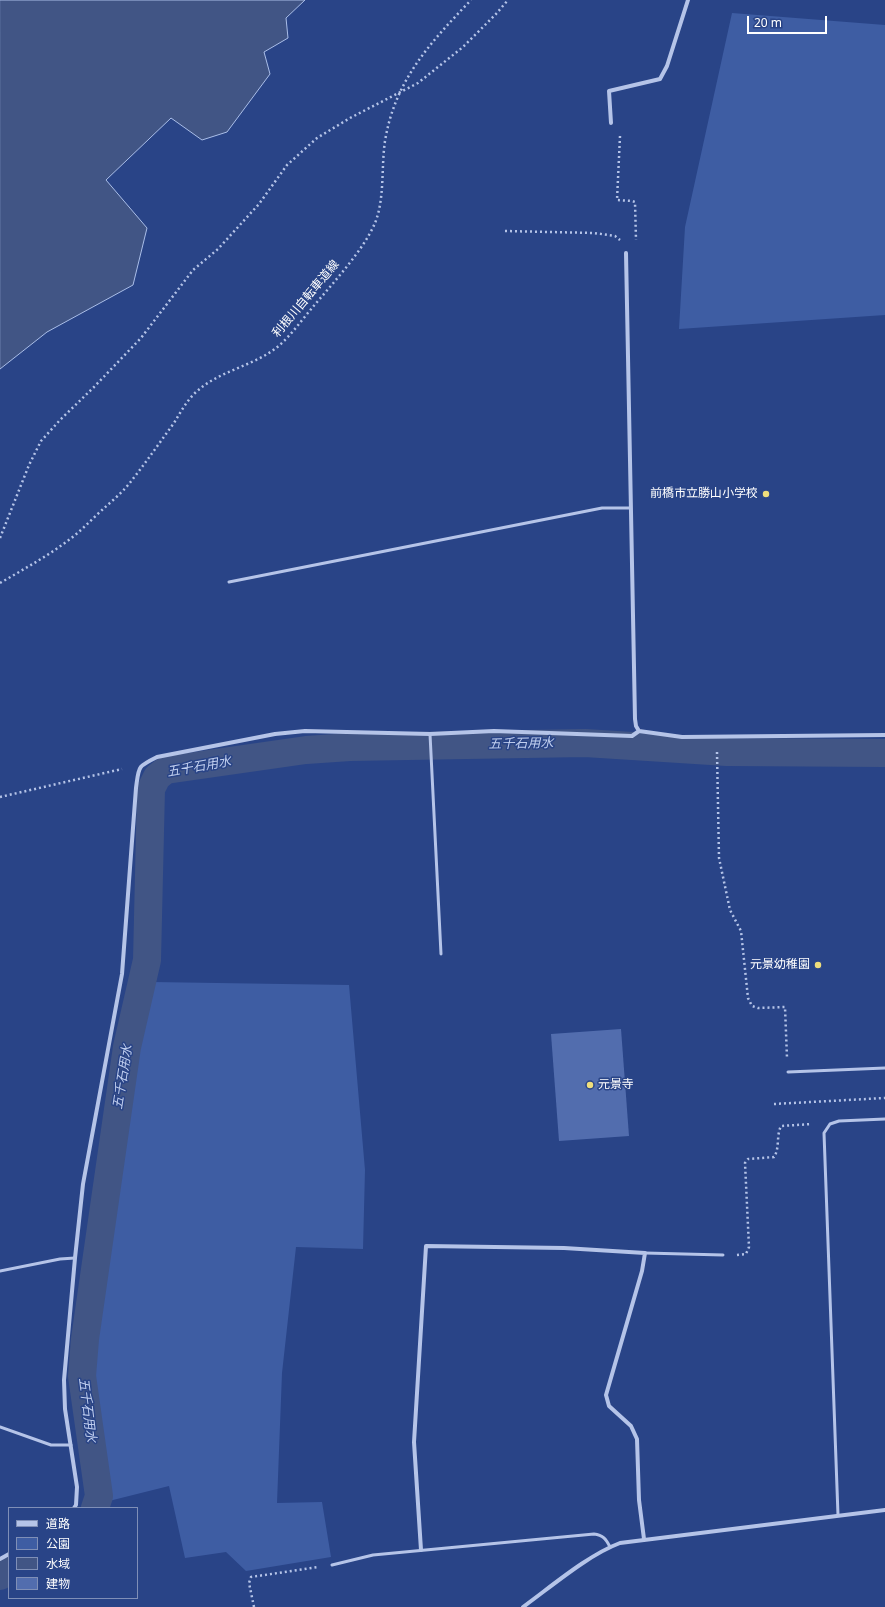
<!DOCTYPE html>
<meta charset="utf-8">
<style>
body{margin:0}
#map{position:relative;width:885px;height:1607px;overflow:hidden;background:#294487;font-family:"Noto Sans","Noto Sans JP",sans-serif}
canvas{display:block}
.legend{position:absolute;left:8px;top:1507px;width:130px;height:92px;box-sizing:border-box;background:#294487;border:1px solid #7f8fb7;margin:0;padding:5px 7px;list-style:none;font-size:12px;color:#fff}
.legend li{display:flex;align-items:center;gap:8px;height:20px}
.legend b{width:20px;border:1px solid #7f8fb7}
.scale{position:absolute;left:747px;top:16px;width:80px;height:18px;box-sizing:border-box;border:2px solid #fff;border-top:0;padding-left:5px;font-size:12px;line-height:14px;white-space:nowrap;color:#fff;-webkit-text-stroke:3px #294487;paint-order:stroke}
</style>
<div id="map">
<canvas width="885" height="1607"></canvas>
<ul class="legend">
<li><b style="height:5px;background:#b5c4e8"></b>道路</li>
<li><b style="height:11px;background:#3e5da3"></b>公園</li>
<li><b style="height:11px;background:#415585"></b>水域</li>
<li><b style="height:11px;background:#526dae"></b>建物</li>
</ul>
<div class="scale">20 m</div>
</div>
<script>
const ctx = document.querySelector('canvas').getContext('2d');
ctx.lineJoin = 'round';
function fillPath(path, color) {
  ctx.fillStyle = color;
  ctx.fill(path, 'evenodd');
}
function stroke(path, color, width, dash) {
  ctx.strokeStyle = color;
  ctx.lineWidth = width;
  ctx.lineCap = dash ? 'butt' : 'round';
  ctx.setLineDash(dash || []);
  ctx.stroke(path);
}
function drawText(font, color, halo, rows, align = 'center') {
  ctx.font = font + ' "Noto Sans","Noto Sans JP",sans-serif';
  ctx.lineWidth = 3;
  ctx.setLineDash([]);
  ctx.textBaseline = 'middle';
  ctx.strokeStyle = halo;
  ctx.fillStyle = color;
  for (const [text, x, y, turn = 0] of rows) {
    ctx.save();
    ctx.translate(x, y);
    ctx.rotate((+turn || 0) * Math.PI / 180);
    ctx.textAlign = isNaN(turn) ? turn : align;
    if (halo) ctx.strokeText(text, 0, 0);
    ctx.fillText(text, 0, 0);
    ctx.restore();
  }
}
fillPath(new Path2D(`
 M732,13L885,25V315L679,329L685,227Z
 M152,982L349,985L365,1170L363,1249L296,1247L282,1373L277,1503L322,1502L331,1557L246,1571L226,1552L185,1558L169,1486L105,1502L88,1375L138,1031Z`), '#3e5da3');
const water = new Path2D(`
 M0,0H305L286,18L288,38L264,52L270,74L227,132L202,140L171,118L106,180L147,228L133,285L47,332L0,369Z`);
fillPath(water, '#415585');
stroke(water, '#aabee8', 1);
stroke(new Path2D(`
 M95,1508L99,1496L82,1376L85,1339L127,1047L147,960L151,789L157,777L166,770L306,750L350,747L585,743L727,752L885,753
 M0,1576L9,1571`), '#415585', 28);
fillPath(new Path2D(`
 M621,1029L629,1136L559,1141L551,1034Z`), '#526dae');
stroke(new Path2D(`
 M620,136L617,200L632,201L635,202L636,240
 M505,231L594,233L615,236L620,240
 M0,538L29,465L41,441L60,420L94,387L141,338L193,270L218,249L259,204L287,165L317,138L350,118L418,83L463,47L496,14L508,0
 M0,583C24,569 48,556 70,539C81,531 91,520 102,510C112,501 124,491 132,480C147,461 160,442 174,423C180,413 186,402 194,394C216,372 247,368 272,351C288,340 300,322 312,308C332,284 363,251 375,223C385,198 381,168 385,141C395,80 430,43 471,0
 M717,752L719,858L730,910L741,931L748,998L752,1006L758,1008L785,1007L787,1058
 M0,797L122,769
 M774,1104L885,1098
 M737,1255L746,1254L749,1247L745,1163L748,1159L774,1157C780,1148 776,1136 781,1126L812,1124
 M254,1607L249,1583L251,1577L318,1567`), '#b5c4e8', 2.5, [2, 3]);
stroke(new Path2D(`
 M229,582L602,508H630
 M430,734L441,954
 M788,1072L885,1068
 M645,1253L723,1255
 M0,1271L60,1259L75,1258
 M0,1427L51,1445H71
 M838,1515L824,1133L830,1124L839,1121L885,1119
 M332,1565L373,1555L594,1534C603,1535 606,1539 610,1547`), '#b5c4e8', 3);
stroke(new Path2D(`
 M611,123L609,91L660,79L667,66L688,0
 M626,253L635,719L636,726L639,731
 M74,1508L76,1505L77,1487L65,1409L64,1380L75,1258L83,1184L122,974L136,788C139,766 137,767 157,757L275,734L305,731L430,734L494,731L632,736L639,731L682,737L885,735
 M421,1550L414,1442L426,1246L564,1248L645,1253L642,1271L606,1395L609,1406L631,1426L637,1439L639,1500L644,1539
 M0,1559L9,1554
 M523,1607C552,1586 588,1555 620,1543L885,1510`), '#b5c4e8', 4);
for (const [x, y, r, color] of [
 [766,494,4,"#efde7c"],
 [818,965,4,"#efde7c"],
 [590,1085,4,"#efde7c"]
]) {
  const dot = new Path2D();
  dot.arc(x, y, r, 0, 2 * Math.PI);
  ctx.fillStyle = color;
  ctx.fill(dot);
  stroke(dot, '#294487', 1.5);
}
drawText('12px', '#fff', '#294487', [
 ["利根川自転車道線",306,299,-50]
]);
drawText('12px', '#fff', '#294487', [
 ["前橋市立勝山小学校",758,494],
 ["元景幼稚園",810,965],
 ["元景寺",598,1085,"left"]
], 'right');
drawText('italic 13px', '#c1cfef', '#294487', [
 ["五千石用水",521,744,-1],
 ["五千石用水",199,767,-10],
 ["五千石用水",123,1077,-81],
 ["五千石用水",87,1410,83]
]);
</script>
